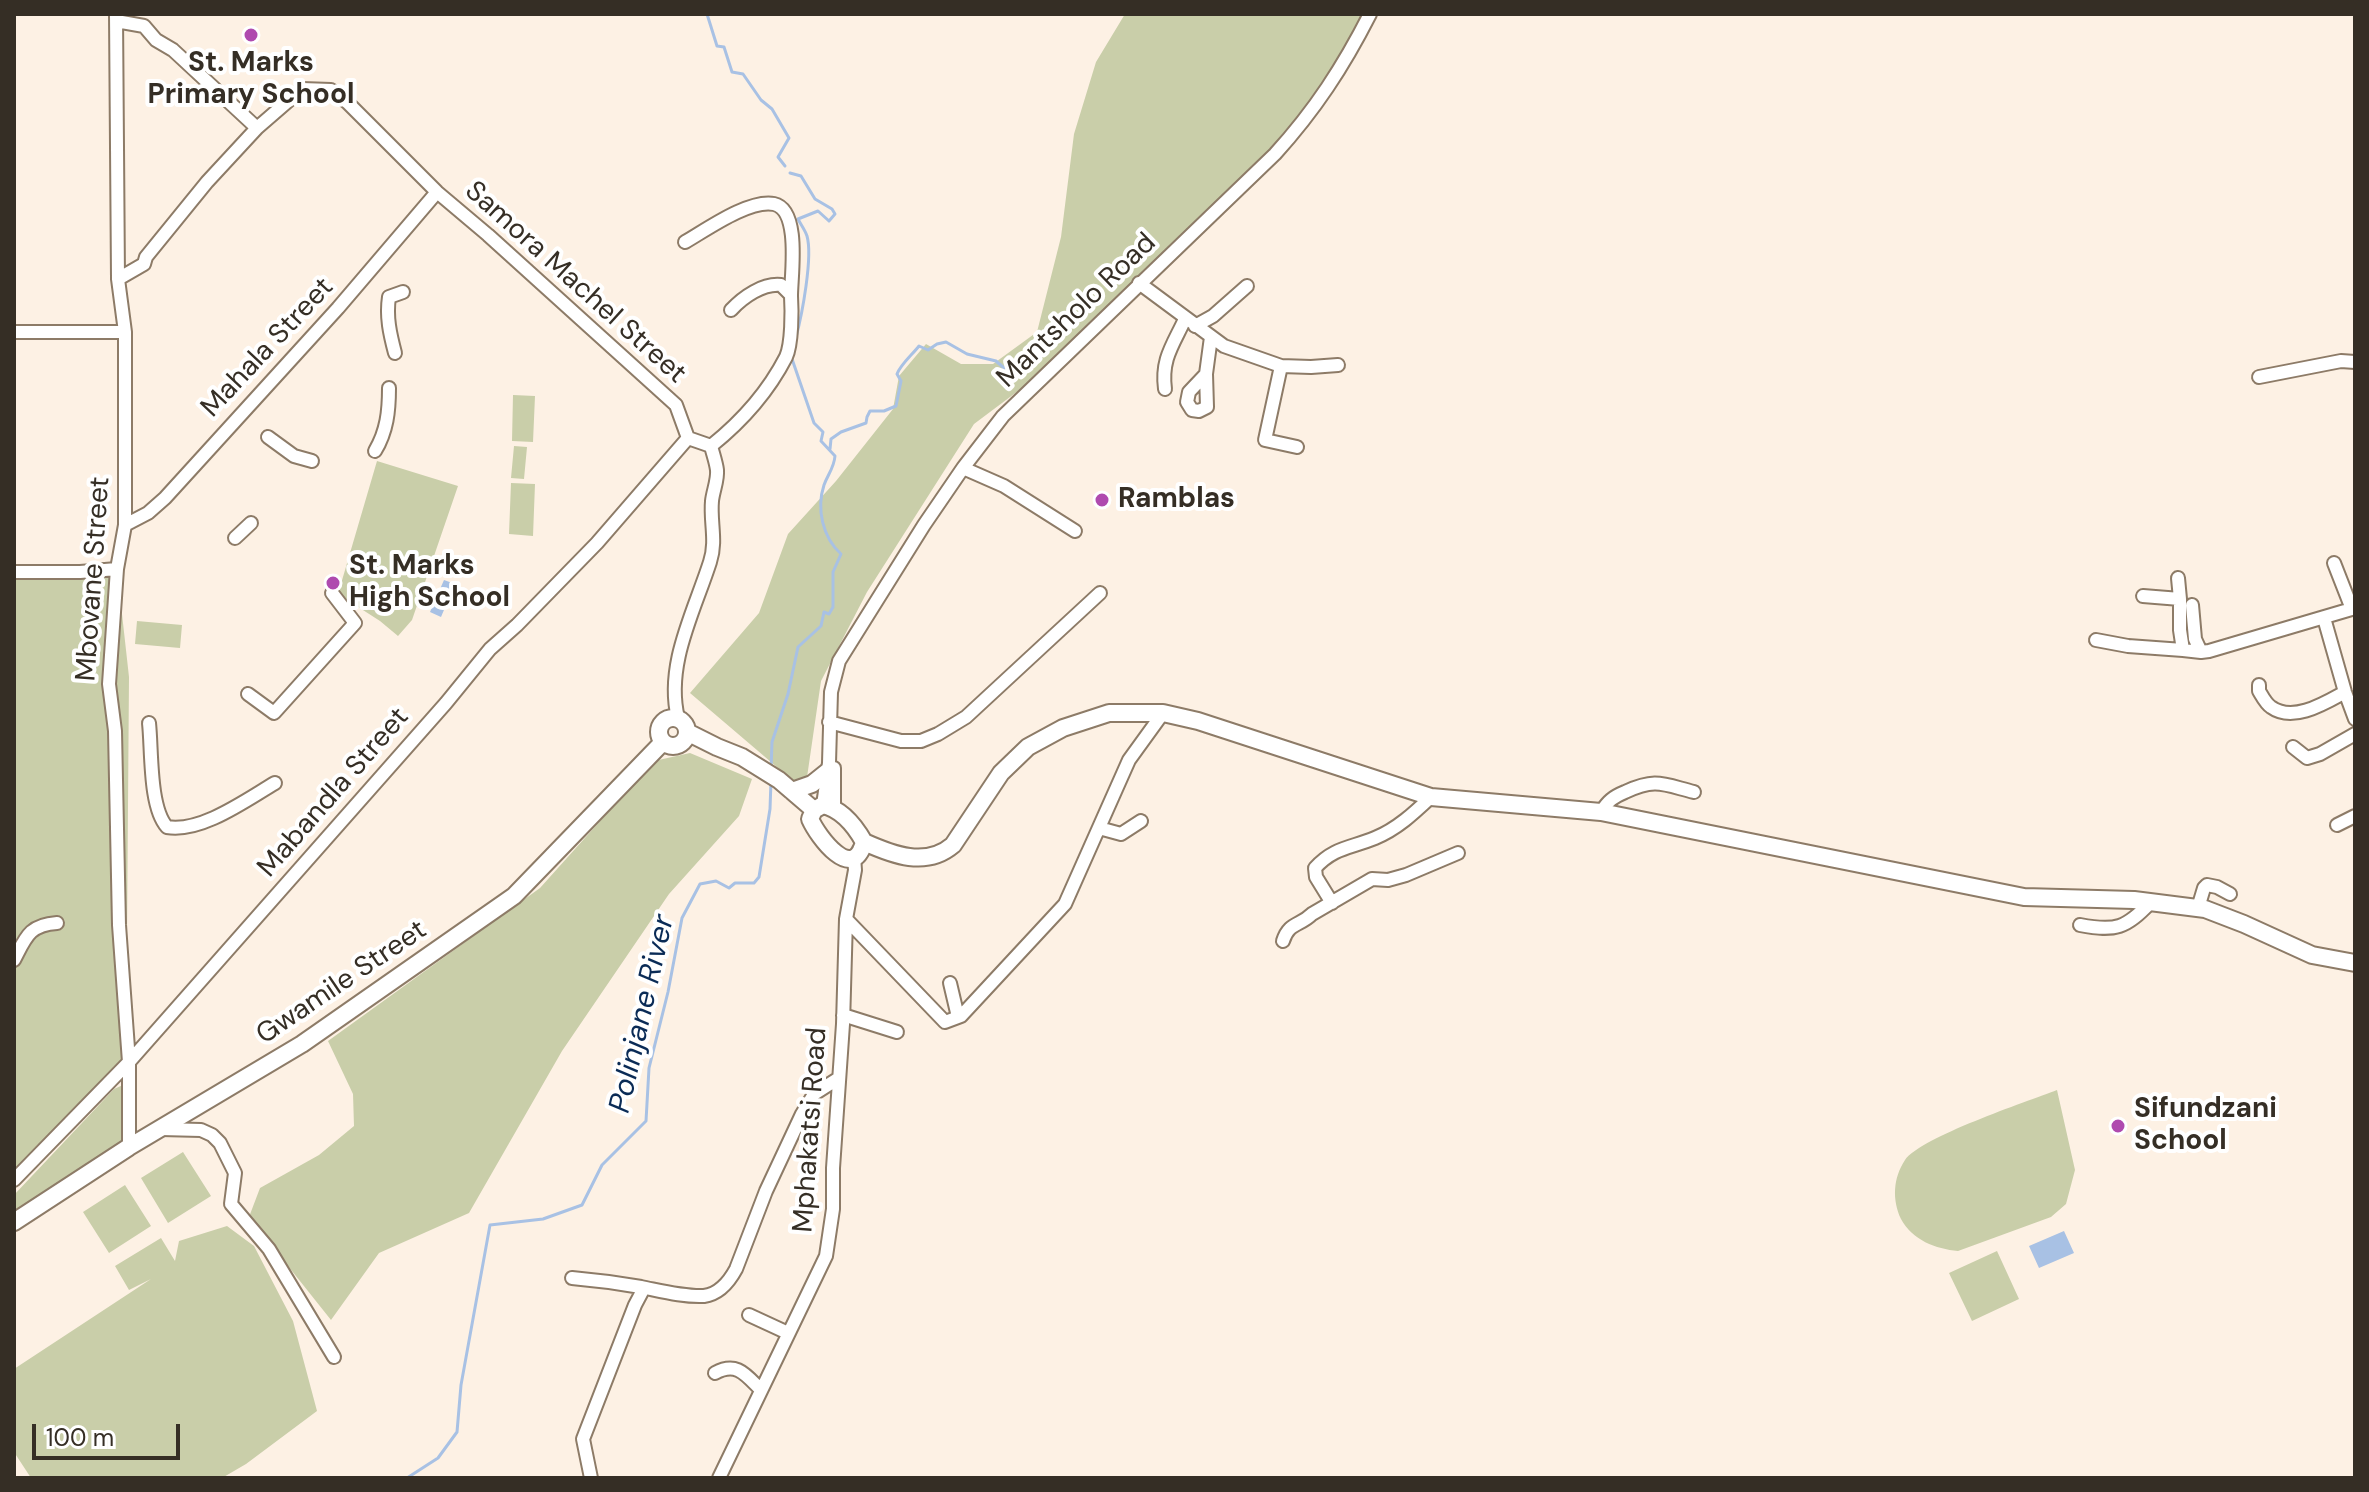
<!DOCTYPE html>
<style>
body{margin:0}
#map{position:relative;width:2369px;height:1492px;overflow:hidden;background:#fdf1e4;font-family:"DM Sans",sans-serif}
canvas{display:block}
.frame{position:absolute;inset:0;border:16px solid #352e25;pointer-events:none}
.scale{position:absolute;left:32px;top:1424px;width:148px;height:36px;box-sizing:border-box;border:4px solid #352e25;border-top:0;padding-left:10px;font-size:24px;line-height:28px;white-space:nowrap;color:#352e25;-webkit-text-stroke:6px #fff;paint-order:stroke}
</style>
<div id="map">
<canvas width="2369" height="1492"></canvas>
<div class="frame"></div>
<div class="scale">100 m</div>
</div>
<script>
const ctx = document.querySelector('canvas').getContext('2d');
ctx.lineJoin = 'round';
function fillPath(path, color) {
  ctx.fillStyle = color;
  ctx.fill(path, 'evenodd');
}
function stroke(path, color, width, dash) {
  ctx.strokeStyle = color;
  ctx.lineWidth = width;
  ctx.lineCap = dash ? 'butt' : 'round';
  ctx.setLineDash(dash || []);
  ctx.stroke(path);
}
function drawText(font, color, halo, rows, align = 'center') {
  ctx.font = font + ' "DM Sans",sans-serif';
  ctx.lineWidth = 8;
  ctx.setLineDash([]);
  ctx.textBaseline = 'middle';
  ctx.strokeStyle = halo;
  ctx.fillStyle = color;
  for (const [text, x, y, turn = 0] of rows) {
    ctx.save();
    ctx.translate(x, y);
    ctx.rotate((+turn || 0) * Math.PI / 180);
    ctx.textAlign = isNaN(turn) ? turn : align;
    if (halo) ctx.strokeText(text, 0, 0);
    ctx.fillText(text, 0, 0);
    ctx.restore();
  }
}
fillPath(new Path2D(`
 M1125,14H1370L1315,107L1066,355L974,424L867,592L821,681L805,791L690,693L759,613L788,534L836,481L893,409L899,376L926,344L961,364H993L1037,332L1061,237L1074,134L1096,62Z
 M513,395L535,396L533,442L512,441Z
 M514,446L527,447L524,479L511,478Z
 M377,461L458,486L412,620L398,636L380,621L338,594Z
 M511,483L535,484L533,536L509,534Z
 M117,569L129,677L126,1063L14,1180V576Z
 M137,621L182,625L180,648L135,644Z
 M690,753L752,779L739,816L669,894L562,1051L469,1213L379,1253L331,1320L249,1217L260,1188L319,1155L354,1126L353,1094L328,1041L540,888L654,761Z
 M123,1085V1144L14,1217V1195L114,1089Z
 M2057,1090L2075,1170L2066,1204L2051,1217L1958,1251C1936,1249 1912,1240 1901,1219C1892,1200 1893,1178 1905,1160C1921,1137 2026,1102 2057,1090Z
 M183,1152L211,1196L168,1223L141,1178Z
 M125,1185L151,1226L109,1253L83,1212Z
 M227,1226L254,1246L293,1321L317,1411L246,1464L222,1478H31L14,1452V1369L151,1279L129,1290L115,1266L161,1238L175,1261L179,1241Z
 M1997,1251L2019,1299L1972,1321L1949,1273Z`), '#c9cea9');
fillPath(new Path2D(`
 M444,580L455,584L441,617L430,612Z
 M2064,1231L2074,1253L2039,1268L2029,1246Z`), '#a8c1e4');
stroke(new Path2D(`
 M707,14L717,46L724,47L732,72L743,74L761,100L772,109L789,138L778,157L785,166
 M790,173L801,176L815,199L832,209L835,214L829,221L818,211L798,219C801,225 805,230 807,236C813,257 802,315 796,337
 M830,449L831,439L841,432L866,423L867,417L870,411H884L896,406L901,381L897,374C901,364 912,355 919,346L928,350L937,344L946,342L967,354L996,361L1011,374L1021,368L1026,369L1031,366L1028,361L1030,359L1032,363
 M771,770L772,742L788,694L798,647L821,626L824,612L829,614L833,607V572L841,554C823,538 816,509 824,485C828,474 834,468 835,456L821,441L823,432L814,423L791,356
 M407,1478L438,1458L457,1432L461,1385L490,1225L543,1219L582,1205L602,1165L646,1121L649,1068L668,992L682,918L700,884L716,881L729,888L735,883H754L759,877L770,809L771,781`), '#a8c1e4', 3);
const minor = new Path2D(`
 M116,14L118,279L125,332V525L117,569L109,684L115,731L119,925L129,1062V1147
 M116,21L144,26L156,40L173,50L257,128
 M685,242C706,230 749,199 774,204C801,210 791,276 791,296C792,311 792,344 786,357C768,392 741,422 711,446
 M118,279L144,264L146,257L207,182L257,128L302,89L331,90L348,103L437,192L488,235L676,405L688,438L711,446C713,454 716,462 717,470C718,480 713,491 712,501C710,522 717,541 710,562C694,612 665,665 678,718
 M1139,283L1224,346L1281,366L1265,440L1297,447
 M731,310C743,297 763,283 781,285L791,295
 M1195,326L1213,316L1247,286
 M14,332H125
 M395,353C390,334 386,317 389,297L403,292
 M1281,366L1311,367L1338,365
 M1206,374L1207,407L1199,411L1192,410L1187,402L1189,392L1206,374L1211,337
 M2259,377L2341,361L2355,362
 M1165,389C1161,359 1173,345 1185,319
 M268,437L294,456L312,461
 M375,451C387,431 389,411 389,388
 M963,468L1004,486L1075,531
 M125,525L148,513L165,498L338,308L437,192
 M235,538L251,523
 M2334,563L2352,609
 M14,572H80L117,569
 M2178,578L2180,599
 M2143,596L2180,599V630L2183,650L2201,652
 M2192,605L2195,639L2201,652L2209,651L2355,608
 M2324,618L2345,692L2355,719
 M2096,640L2128,646L2183,650
 M2259,685V691C2262,696 2266,704 2271,707C2293,723 2325,703 2345,692
 M248,694L274,713L355,623L332,593
 M829,722L901,741H921L938,734L966,717L1100,593
 M149,723C152,750 149,807 167,827C201,833 246,800 275,783
 M2293,747L2307,758L2320,754L2355,734
 M823,805L829,763L831,692L839,661L924,525L963,468L1003,416L1275,154C1315,110 1343,67 1370,14
 M834,808V768
 M1601,812C1608,801 1613,797 1625,792C1656,778 1662,784 1694,792
 M2337,825L2355,816
 M1099,828L1121,834L1141,821
 M1332,903L1316,877L1315,868C1334,847 1351,848 1375,838C1397,829 1414,813 1431,797
 M2198,908L2204,888L2207,885L2217,887L2230,894
 M846,919L945,1022L961,1016L1065,904L1129,760L1163,713
 M2080,925C2116,932 2126,928 2151,902
 M1283,941C1289,922 1300,926 1312,914L1372,879L1388,880L1406,875L1458,853
 M14,960C26,937 29,925 57,923
 M950,983L958,1017
 M843,1015L897,1032
 M161,1129L201,1130L212,1135L220,1143L235,1173L231,1204L269,1249L334,1357
 M14,1180L129,1062L446,703L490,649L517,625L597,543L688,438
 M572,1278C595,1280 618,1283 641,1287C661,1291 683,1297 704,1296C719,1294 729,1282 736,1269L766,1191L802,1114L814,1094L839,1078
 M749,1315L788,1333
 M715,1373C737,1361 746,1375 761,1390
 M591,1478L583,1439L635,1305L644,1288
 M719,1478L826,1256L833,1209V1168L843,1024L846,919L855,870L854,857`);
const major = new Path2D(`
 M659 732a14 14 0 1 1 28 0a14 14 0 1 1-28 0Z
 M687,732L717,747L742,757L779,780L814,810
 M792,791L812,784L827,772
 M823,805C841,809 855,826 864,842C853,884 818,837 810,819L814,810Z
 M864,842C893,855 926,868 953,845L1001,773L1028,747L1063,728L1109,713H1163L1198,721L1431,797L1601,812L2024,897L2134,900L2205,909L2244,924L2312,955L2355,963
 M14,1222L129,1147L302,1044L514,896L663,742`);
stroke(minor, '#8d7b67', 16);
stroke(major, '#8d7b67', 20);
stroke(minor, '#fff', 12);
stroke(major, '#fff', 16);
for (const [x, y, r, color] of [
 [251,35,8,"#af4aaf"],
 [1102,500,8,"#af4aaf"],
 [333,583,8,"#af4aaf"],
 [2118,1126,8,"#af4aaf"]
]) {
  const dot = new Path2D();
  dot.arc(x, y, r, 0, 2 * Math.PI);
  ctx.fillStyle = color;
  ctx.fill(dot);
  stroke(dot, '#fff', 3);
}
drawText('bold 28px', '#352e25', '#fff', [
 ["St. Marks",251,64,"center"],
 ["Primary School",251,96,"center"],
 ["Ramblas",1118,500],
 ["St. Marks",349,567],
 ["High School",349,599],
 ["Sifundzani",2134,1110],
 ["School",2134,1142]
], 'left');
drawText('28px', '#352e25', '#fff', [
 ["Samora Machel Street",575,283,42],
 ["Mantsholo Road",1077,311,-44],
 ["Mahala Street",268,348,-47],
 ["Mbovane Street",94,579,-86],
 ["Mabandla Street",334,793,-49],
 ["Gwamile Street",342,983,-34],
 ["Mphakatsi Road",811,1130,-86]
]);
drawText('italic 30px', '#0a2b56', '#fff', [
 ["Polinjane River",643,1014,-77]
]);
</script>
